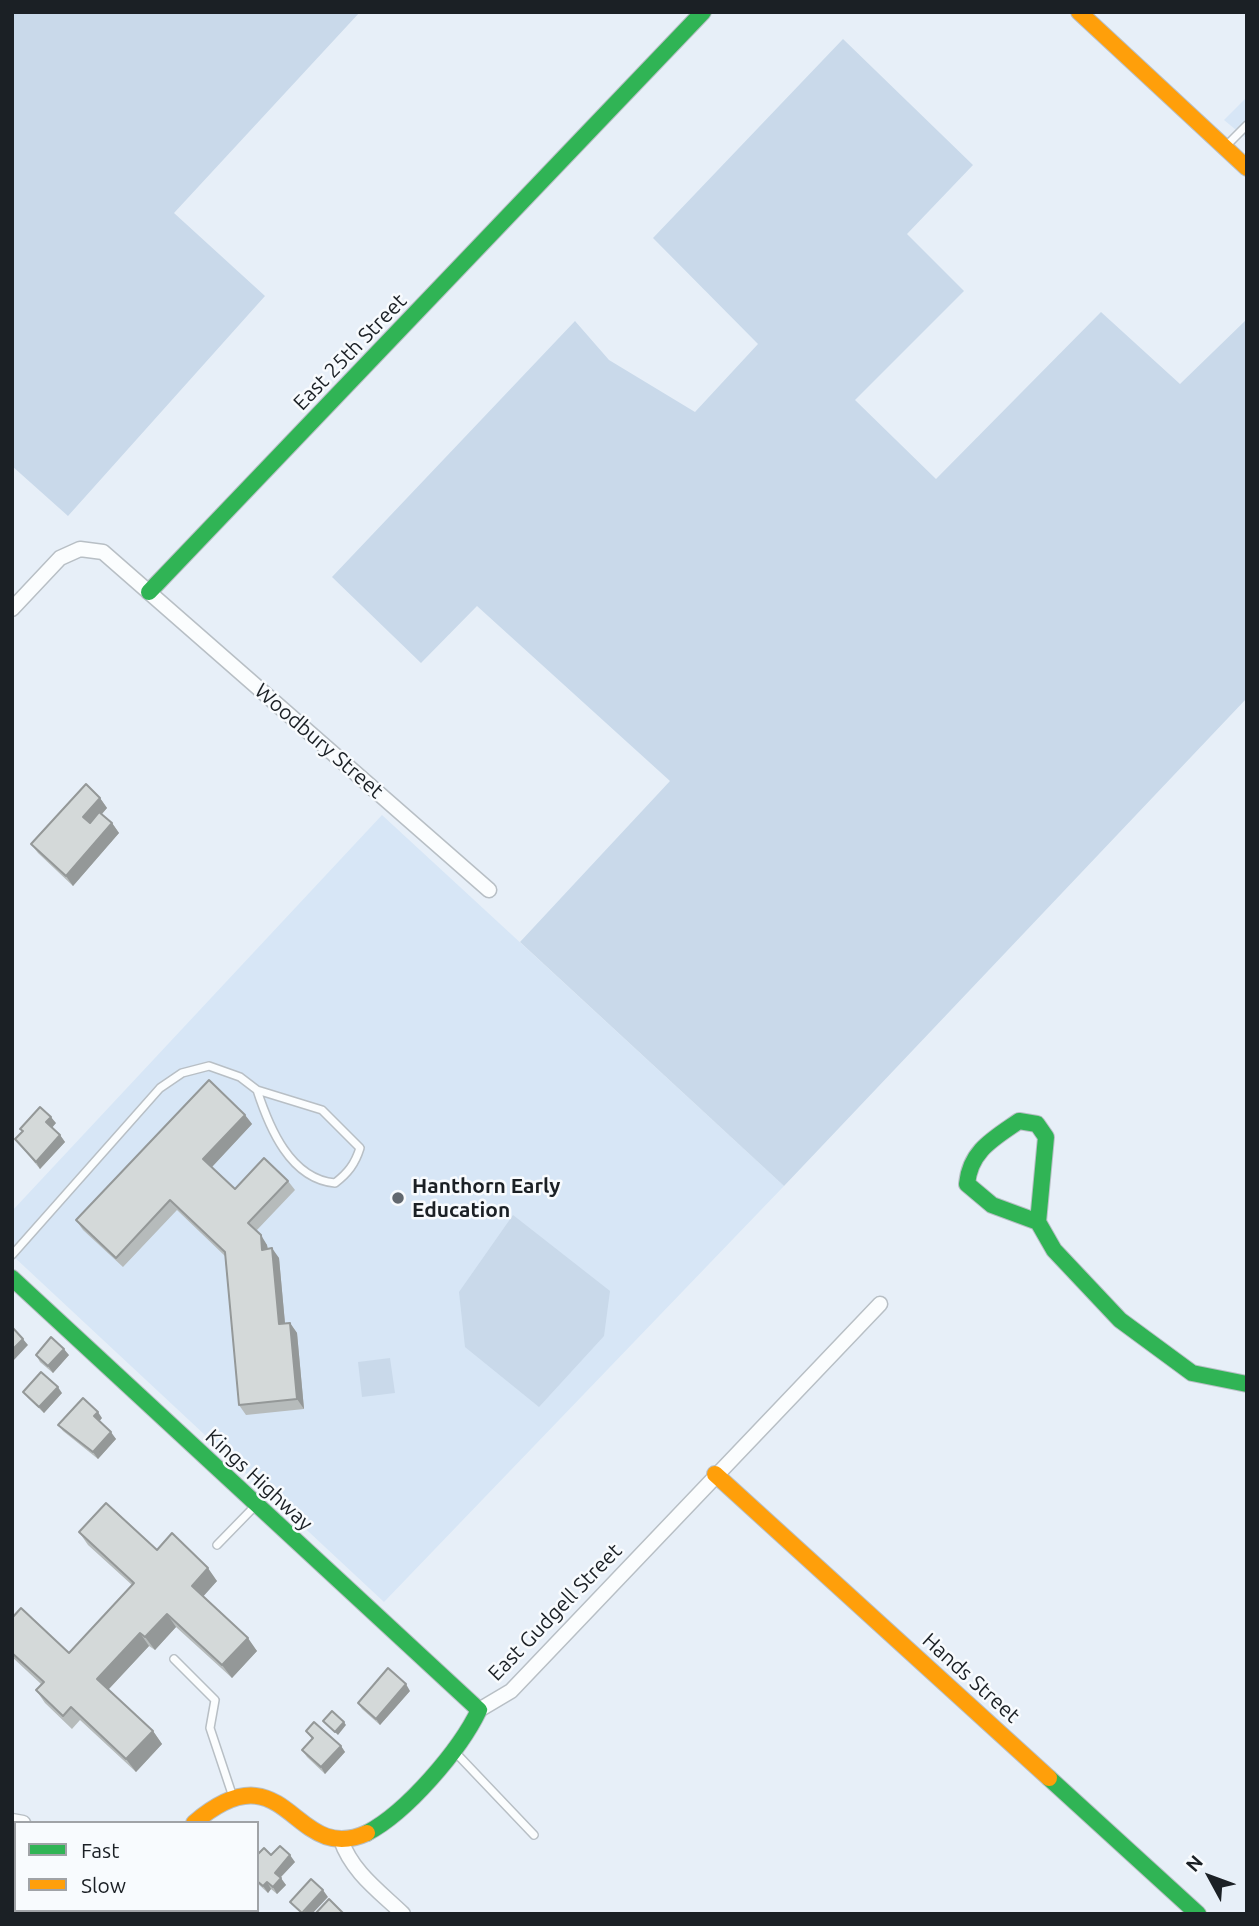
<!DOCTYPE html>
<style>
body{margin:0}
#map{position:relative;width:1259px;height:1926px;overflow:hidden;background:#e7eff8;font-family:Ubuntu,sans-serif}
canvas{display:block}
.frame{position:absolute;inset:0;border:14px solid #1b2025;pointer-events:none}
.legend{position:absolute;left:14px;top:1821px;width:245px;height:91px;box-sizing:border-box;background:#f8fbfe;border:2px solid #a0a3a7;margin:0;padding:9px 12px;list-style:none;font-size:21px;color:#1b2025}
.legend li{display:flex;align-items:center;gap:14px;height:35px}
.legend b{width:35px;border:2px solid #a0a3a7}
.north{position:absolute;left:1175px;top:1842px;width:70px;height:70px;-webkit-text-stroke:5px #f8fbfe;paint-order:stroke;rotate:311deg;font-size:19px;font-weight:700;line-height:28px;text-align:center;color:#1b2025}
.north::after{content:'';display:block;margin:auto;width:24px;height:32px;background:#1b2025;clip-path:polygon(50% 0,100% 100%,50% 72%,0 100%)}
</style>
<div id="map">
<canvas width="1259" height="1926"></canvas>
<div class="frame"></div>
<ul class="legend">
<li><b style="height:9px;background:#30b455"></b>Fast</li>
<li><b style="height:9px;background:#ff9f0a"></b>Slow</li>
</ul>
<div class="north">N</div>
</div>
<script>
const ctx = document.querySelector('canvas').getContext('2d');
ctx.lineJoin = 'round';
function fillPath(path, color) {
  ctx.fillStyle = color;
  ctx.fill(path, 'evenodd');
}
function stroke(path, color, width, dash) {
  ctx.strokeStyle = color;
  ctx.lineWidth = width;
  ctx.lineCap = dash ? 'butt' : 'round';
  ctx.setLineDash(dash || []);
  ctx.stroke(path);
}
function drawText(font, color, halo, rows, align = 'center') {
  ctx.font = font + ' Ubuntu,sans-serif';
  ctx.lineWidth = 5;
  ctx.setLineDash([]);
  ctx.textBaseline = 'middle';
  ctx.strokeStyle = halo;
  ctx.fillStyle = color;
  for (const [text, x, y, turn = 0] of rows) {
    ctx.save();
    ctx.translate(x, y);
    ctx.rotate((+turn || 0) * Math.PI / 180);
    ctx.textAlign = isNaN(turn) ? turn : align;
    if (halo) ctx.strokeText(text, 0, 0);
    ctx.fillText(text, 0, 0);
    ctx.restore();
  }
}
fillPath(new Path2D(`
 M1247,97V139L1224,120Z
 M382,815L784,1186L384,1602L12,1255V1211Z`), '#d7e6f6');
fillPath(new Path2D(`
 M12,12H360L174,213L265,296L68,516L12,466Z
 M843,39L973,165L907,234L964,291L855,400L936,479L1101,312L1180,384L1247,319V698L784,1186L520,942L670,781L477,606L421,663L332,577L575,321L609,360L695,412L758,344L653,238Z
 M513,1215L610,1291L604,1336L539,1407L465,1347L459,1292Z
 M390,1358L395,1393L362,1397L358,1362Z`), '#c9d9ea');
const lane = new Path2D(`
 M1228,144L1247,125
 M12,1255L160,1088L182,1073L209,1066L240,1077L257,1090L322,1110L360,1148C355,1164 348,1173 335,1183C290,1179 269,1127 257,1090
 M217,1545L255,1506
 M174,1659L215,1700L210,1728L232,1794
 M455,1752L534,1835`);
const street = new Path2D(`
 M12,609L60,558L80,549L103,552L489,890
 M479,1710L511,1691L880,1304
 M12,1821L23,1823
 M341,1840C352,1872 379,1891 403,1914`);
const fast = new Path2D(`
 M149,592L703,12
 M1038,1222L1046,1137L1037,1124L1019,1121C993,1139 970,1151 967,1184L992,1205L1038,1222L1054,1250L1120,1320L1192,1373L1247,1384
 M12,1278L479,1710C460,1750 407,1812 367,1833
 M1049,1778L1198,1914
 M102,1914L106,1910`);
const slow = new Path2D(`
 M1079,12L1247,168
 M715,1474L1049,1778
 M194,1823C288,1743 292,1867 367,1833`);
stroke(lane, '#b8bfc5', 10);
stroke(street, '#b8bfc5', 17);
stroke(fast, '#b8bfc5', 18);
stroke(slow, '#b8bfc5', 18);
stroke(lane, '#fbfdfe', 7);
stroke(street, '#fbfdfe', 14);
stroke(fast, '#30b455', 16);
stroke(slow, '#ff9f0a', 16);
fillPath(new Path2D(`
 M100,798L107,808L102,814L112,823L119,833L73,886L38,853L31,844Z
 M245,1115L252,1124L212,1167L235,1189L288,1181L295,1190L256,1231L267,1245L268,1249L279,1258L285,1324L290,1323L297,1333L304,1409L246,1415L239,1405L225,1256L177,1210L123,1267L83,1230L76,1220Z
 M56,1123L52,1127L60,1135L65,1142L40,1169L15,1139L22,1132L20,1129Z
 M36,1355H69L53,1373L40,1362Z
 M23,1392L62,1393L44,1413L28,1398Z
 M102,1418L99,1421L116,1439L98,1459L63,1431L58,1425Z
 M79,1532L157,1550L217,1581L203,1596L257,1651L232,1678L176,1627L155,1650L149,1646L108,1690L153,1731L162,1744L136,1772L80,1720L72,1729L45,1703L36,1690L41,1684L12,1657V1618L69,1653L132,1585L88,1545Z
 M410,1691L380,1725L362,1709L358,1703Z
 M306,1731L341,1746L345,1752L325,1774L307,1757L302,1750L312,1739Z
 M257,1855H271L295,1862L280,1878L286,1885L277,1894L271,1889L268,1893L257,1883Z`), '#b6bbbb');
fillPath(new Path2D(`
 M100,798L107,808L90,827L83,817Z
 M112,823L119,833L73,886L66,876Z
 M245,1115L252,1124L210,1169L203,1159Z
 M51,1117L56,1123L51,1129L46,1122Z
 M60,1135L65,1142L40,1169L36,1162Z
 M261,1235L267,1245L269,1259L262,1250Z
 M272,1248L279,1258L286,1334L279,1324Z
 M290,1323L297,1333L304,1409L297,1399Z
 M23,1339L28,1345L13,1361L12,1350Z
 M64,1349L69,1355L53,1373L48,1366Z
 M58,1387L62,1393L44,1413L39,1407Z
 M98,1412L102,1418L98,1423L94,1416Z
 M111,1432L116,1439L98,1459L93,1452Z
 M208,1568L217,1581L201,1599L192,1586Z
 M167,1614L176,1627L155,1650L145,1637Z
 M140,1633L149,1646L106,1692L97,1679Z
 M248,1638L257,1651L232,1678L222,1665Z
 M406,1684L410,1691L380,1725L376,1719Z
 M344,1722L346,1725L338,1735L335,1732Z
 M153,1731L162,1744L136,1772L126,1759Z
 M341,1746L345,1752L325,1774L321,1767Z
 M290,1855L295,1862L279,1879L275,1873Z
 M281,1878L286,1885L277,1894L273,1887Z
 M267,1882L271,1889L268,1893L263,1886Z
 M323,1890L328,1897L312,1914H302Z`), '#949898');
const building = new Path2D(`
 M86,784L100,798L83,817L90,823L99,812L112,823L66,876L31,844Z
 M209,1080L245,1115L203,1159L235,1189L264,1158L288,1181L248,1223L261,1235L262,1250L272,1248L279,1324L290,1323L297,1399L239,1405L225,1252L170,1200L116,1258L76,1220Z
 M40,1107L51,1117L46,1122L60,1135L36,1162L15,1139L23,1131L20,1129Z
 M12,1327L23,1339L12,1350Z
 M51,1337L64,1349L48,1366L36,1355Z
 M41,1372L58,1387L39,1407L23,1392Z
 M83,1398L98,1412L94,1416L111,1432L93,1452L58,1425Z
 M106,1503L157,1550L172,1533L208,1568L192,1586L248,1638L222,1665L167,1614L145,1637L140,1633L97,1679L153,1731L126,1759L71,1707L63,1716L36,1690L44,1682L12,1653V1618L21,1608L69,1653L134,1583L79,1532Z
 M388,1668L406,1684L376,1719L358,1703Z
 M332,1711L344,1722L335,1732L323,1721Z
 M314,1722L341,1746L321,1767L302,1750L313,1738L306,1731Z
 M280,1846L290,1855L275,1873L281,1878L273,1887L267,1882L263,1886L257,1881V1855L264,1848L271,1855Z
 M311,1879L323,1890L302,1913L290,1902Z
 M329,1899L344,1914H315Z`);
fillPath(building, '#d4d9d9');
stroke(building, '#949898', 2);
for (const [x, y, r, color] of [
 [398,1198,7,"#62686f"]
]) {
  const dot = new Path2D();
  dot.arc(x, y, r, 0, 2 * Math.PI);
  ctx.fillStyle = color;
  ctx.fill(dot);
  stroke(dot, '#f8fbfe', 2.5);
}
drawText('21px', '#1b2025', '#f8fbfe', [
 ["East 25th Street",350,352,-46],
 ["Woodbury Street",319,741,41],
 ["Kings Highway",259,1480,43],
 ["East Gudgell Street",555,1612,-46],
 ["Hands Street",971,1678,42]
]);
drawText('bold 21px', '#1b2025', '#f8fbfe', [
 ["Hanthorn Early",412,1186],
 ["Education",412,1210]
], 'left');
</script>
